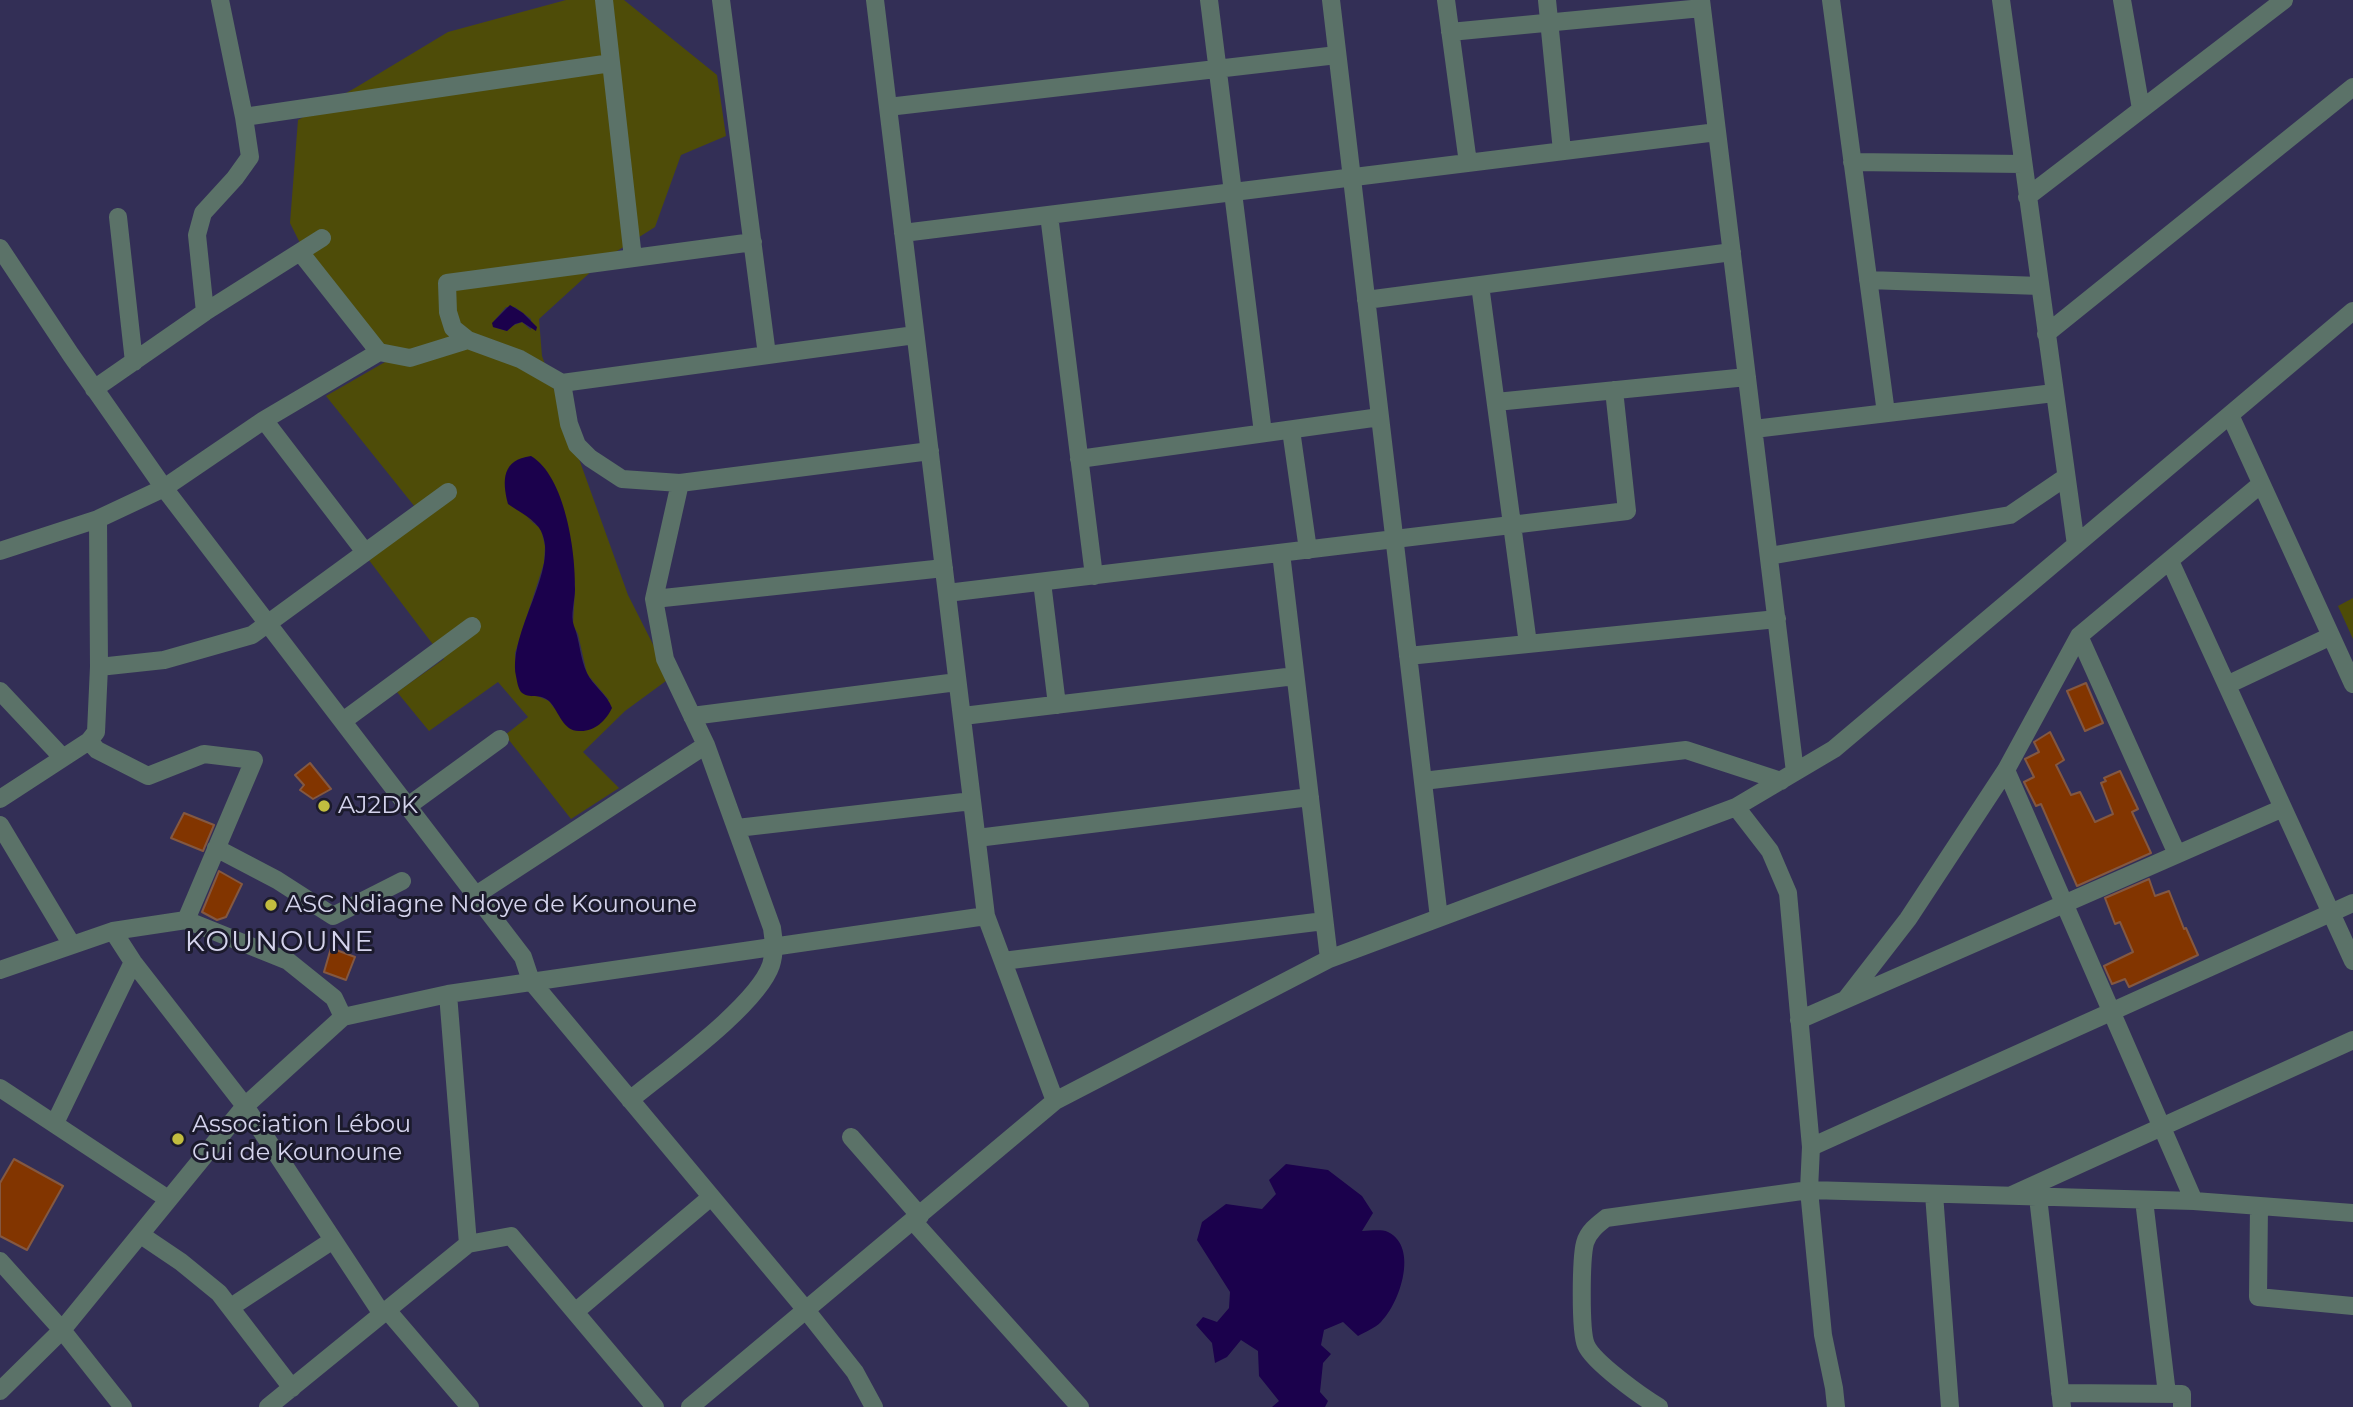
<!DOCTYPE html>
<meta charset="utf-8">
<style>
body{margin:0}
canvas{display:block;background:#332f56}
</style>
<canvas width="2353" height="1407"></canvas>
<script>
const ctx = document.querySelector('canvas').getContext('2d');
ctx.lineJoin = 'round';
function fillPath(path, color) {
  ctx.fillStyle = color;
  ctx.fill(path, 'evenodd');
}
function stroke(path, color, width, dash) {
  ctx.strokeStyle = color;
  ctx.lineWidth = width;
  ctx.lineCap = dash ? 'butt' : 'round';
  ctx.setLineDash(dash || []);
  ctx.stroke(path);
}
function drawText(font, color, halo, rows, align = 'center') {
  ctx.font = font + ' Montserrat,sans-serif';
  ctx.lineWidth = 6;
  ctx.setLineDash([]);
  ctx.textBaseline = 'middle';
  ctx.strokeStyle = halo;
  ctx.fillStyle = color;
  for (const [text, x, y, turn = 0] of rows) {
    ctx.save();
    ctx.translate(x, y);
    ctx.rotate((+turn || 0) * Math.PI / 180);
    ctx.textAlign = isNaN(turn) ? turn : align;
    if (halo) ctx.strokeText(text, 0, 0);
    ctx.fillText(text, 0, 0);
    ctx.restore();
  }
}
fillPath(new Path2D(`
 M566,0H624L717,75L726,136L681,155L655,227L606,258L539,319L542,356L628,595L670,678L625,711L583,752L619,788L571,819L505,735L528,717L498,682L429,731L397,692L444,659L359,547L415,507L326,396L392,358L322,287L290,223L298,120L355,88L448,32ZM506,307H515L531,319V330L522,322L512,326L507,331L493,327L494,321ZM526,517L571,546L575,588L573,625L578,634L587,674L609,700L554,708L549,701L535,695L517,679L515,653L544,563L545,546L541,529Z
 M2353,598V639L2338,606Z`), '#4e4c08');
fillPath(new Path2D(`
 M510,305L523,313L537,327L536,331L522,322L515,324L507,331L493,327L492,323Z
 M531,456C565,476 576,552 575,589C575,601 570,615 574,626C580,641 580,659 587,673C593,686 607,694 612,708C606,721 594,732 579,731C563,731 559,712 550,702C540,692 529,700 521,692C518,688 517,681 516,676C508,631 560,569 541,531C536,520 518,511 508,504C502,480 502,460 531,456Z
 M1286,1164L1328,1170L1362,1196L1373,1213L1362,1231C1370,1231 1381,1229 1388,1232C1419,1247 1400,1303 1381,1322C1375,1328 1365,1332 1358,1336L1343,1322L1324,1330L1321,1345L1331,1354L1323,1363L1320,1392L1328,1401L1325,1407H1272L1279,1401L1259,1376L1258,1351L1241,1340L1227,1357L1215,1363L1212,1343L1196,1325L1203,1317L1217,1322L1229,1308L1230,1292L1197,1240L1202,1222L1226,1204L1262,1209L1276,1194L1269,1180Z`), '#1b014c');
const building = new Path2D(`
 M2086,683L2103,723L2085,731L2067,691Z
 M2050,732L2064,760L2056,765L2071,795L2080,792L2095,822L2113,814L2101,783L2106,781L2104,778L2120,771L2138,809L2132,812L2151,853L2077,886L2041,804L2036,806L2024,782L2034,777L2025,759L2039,752L2034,742Z
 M310,763L331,789L313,799L300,790L304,785L295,775Z
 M184,813L214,825L203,851L171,838Z
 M219,871L242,884L226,917L217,920L202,912Z
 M2149,879L2155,896L2169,891L2184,929L2186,928L2198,955L2129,987L2125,979L2112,984L2104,966L2133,952L2120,922L2115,924L2105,898Z
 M331,948L355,957L346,980L324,972Z
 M14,1159L63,1186L27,1250L0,1236V1183Z`);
fillPath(building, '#823500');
stroke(building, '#845841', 2);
stroke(new Path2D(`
 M220,0L244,117L611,63
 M604,0L633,258
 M721,0L767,355
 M875,0L986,916L1055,1101
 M1209,0L1263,433
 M1331,0L1439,918
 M1446,0L1468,163
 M1547,0L1562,151
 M1701,0L1795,772
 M1831,0L1886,413
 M2001,0L2076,545
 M2122,0L2141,109
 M1450,32L1702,8
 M888,107L1337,55
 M1852,162L2023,164
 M2027,197L2284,0
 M1049,215L1094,576
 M118,217L134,362
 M903,233L1717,132
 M753,242L447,283L448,312L453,328L468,340L520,359L562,383L569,424L577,445L590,458L622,479L680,483L930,451
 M0,248L71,355L164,488L523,957L531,981L806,1310L855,1372L874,1407
 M300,252L379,352L410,358L468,340
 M1868,280L2040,286
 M1480,285L1528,644
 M1366,300L1732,252
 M205,312L197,235L203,213L235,178L250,157L244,117
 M2046,334L2353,87
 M562,383L915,335
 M94,389L205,312L322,238
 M1496,402L1747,377
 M2230,415L2353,684
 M264,420L365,552
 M1754,429L2054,393
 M1291,430L1308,550
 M1079,459L1380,417
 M0,551L98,519L164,488L264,420L379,352
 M1281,553L1329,959
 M1769,556L2010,515L2066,477
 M2170,561L2353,961
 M1042,582L1057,705
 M947,593L1627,511L1614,390
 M654,599L944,568
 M2079,636L2177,854
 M1408,656L1777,619
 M99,667L164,660L252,635L448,492
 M2227,685L2331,636
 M0,691L63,758
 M692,716L957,682
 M963,716L1295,676
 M343,721L472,626
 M89,741L97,750L148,776L204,754L254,760L186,920
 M2006,770L2194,1201
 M1423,781L1686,750L1781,781
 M0,799L89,741L96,732L99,667L98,519
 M408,806L500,739
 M1736,807L1770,851L1788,893L1811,1147L1809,1190L1823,1335L1834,1388L1836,1407
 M0,825L72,945
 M737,828L972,801
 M977,838L1310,797
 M216,848L277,880L333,916L402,881
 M476,895L706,745
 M113,931L133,962L245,1106L382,1314
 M1003,961L1324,921
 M0,970L113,931L186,920L288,961L334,998L343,1017
 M448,994L468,1244
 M1846,999L1908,919L2006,770L2079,636L2261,484
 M1799,1020L2283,808
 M0,1088L168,1199
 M630,1100C665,1071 757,1006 771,965C775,953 774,940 772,928L706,745L665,659L654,599L680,483
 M55,1123L133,962
 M851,1137L920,1216
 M1811,1147L2353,903
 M1934,1194L1950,1407
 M2012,1195L2353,1040
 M2038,1197L2062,1407
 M2144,1200L2167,1394
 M2259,1206L2258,1297L2353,1306
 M913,1221L1080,1407
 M141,1235L181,1262L219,1293L292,1388
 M0,1261L62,1330L123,1407
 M231,1307L333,1240
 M387,1310L470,1407
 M575,1312L711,1197
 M0,1391L62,1330L245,1106L343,1017L448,994L986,916
 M2060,1393L2182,1394V1407
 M268,1407L468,1244L511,1236L655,1407
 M690,1407L1055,1101L1329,959L1736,807L1834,749L2353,311
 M1659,1407C1642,1397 1593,1362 1586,1345C1580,1331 1581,1258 1585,1243C1588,1232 1597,1225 1606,1218L1809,1190L2194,1201L2353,1213`), '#5b7268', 18);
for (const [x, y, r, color] of [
 [324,806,7,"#c2bd3f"],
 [271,905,7,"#c2bd3f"],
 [178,1139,7,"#c2bd3f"]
]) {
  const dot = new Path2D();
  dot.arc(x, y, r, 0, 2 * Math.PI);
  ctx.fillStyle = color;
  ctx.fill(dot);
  stroke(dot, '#1b1a2c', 2.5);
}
drawText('24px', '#d4d3ec', '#1b1a2c', [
 ["AJ2DK",338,806],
 ["ASC Ndiagne Ndoye de Kounoune",285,905],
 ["Association Lébou",192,1125],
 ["Gui de Kounoune",192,1153]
], 'left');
ctx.letterSpacing = '2px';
drawText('28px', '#d4d3ec', '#1b1a2c', [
 ["KOUNOUNE",280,943]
]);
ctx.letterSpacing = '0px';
</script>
